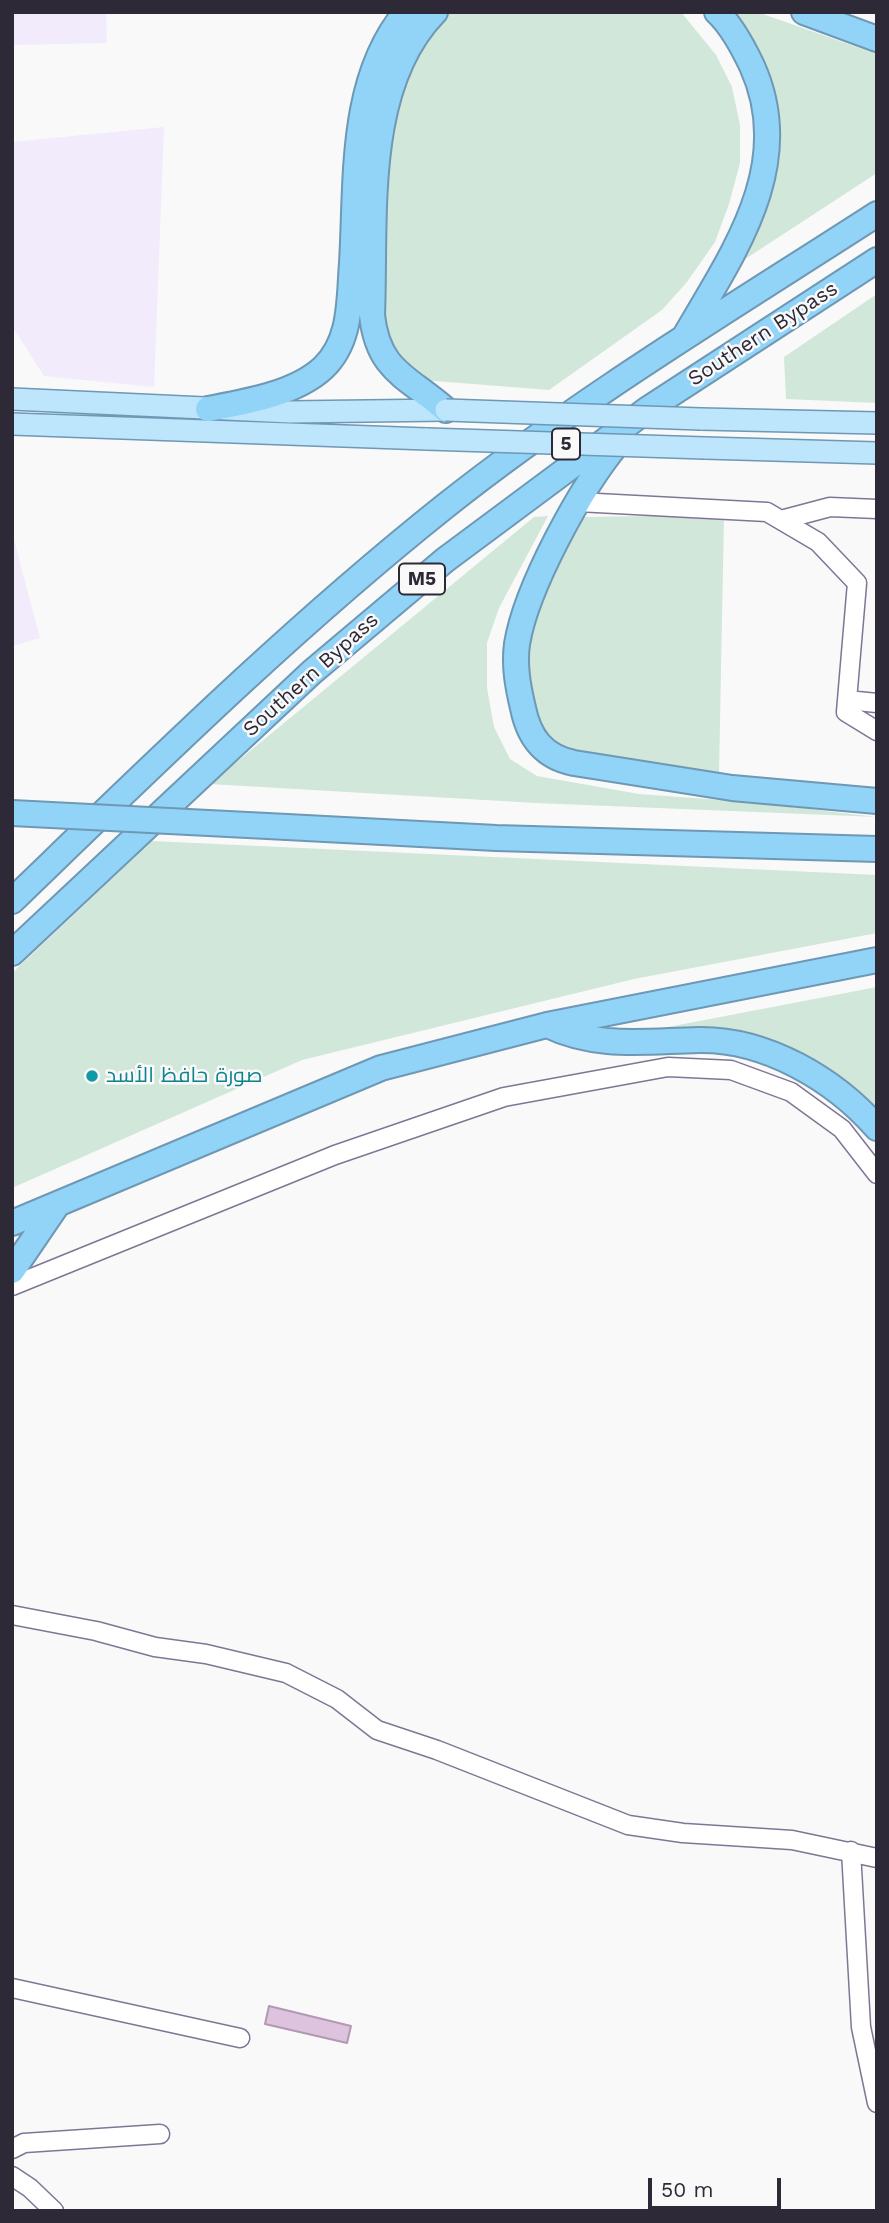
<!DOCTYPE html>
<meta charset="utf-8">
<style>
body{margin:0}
#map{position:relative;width:889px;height:2223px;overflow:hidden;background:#f9f9f9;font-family:"Work Sans",sans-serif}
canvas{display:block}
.frame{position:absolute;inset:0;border:14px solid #2e2936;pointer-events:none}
.scale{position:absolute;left:648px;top:2178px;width:133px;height:32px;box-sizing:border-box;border:4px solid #2e2936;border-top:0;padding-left:9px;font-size:21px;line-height:24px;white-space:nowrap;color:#2e2936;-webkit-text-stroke:5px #f9f9f9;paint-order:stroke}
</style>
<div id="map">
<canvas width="889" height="2223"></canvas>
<div class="frame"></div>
<div class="scale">50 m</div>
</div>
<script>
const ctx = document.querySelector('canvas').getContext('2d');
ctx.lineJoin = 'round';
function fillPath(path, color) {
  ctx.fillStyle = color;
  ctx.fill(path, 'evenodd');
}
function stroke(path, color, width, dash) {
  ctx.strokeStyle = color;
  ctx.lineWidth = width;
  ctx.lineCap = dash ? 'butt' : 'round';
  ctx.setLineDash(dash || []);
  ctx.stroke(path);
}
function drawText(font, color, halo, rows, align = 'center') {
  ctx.font = font + ' "Work Sans",Cairo,sans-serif';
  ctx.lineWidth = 5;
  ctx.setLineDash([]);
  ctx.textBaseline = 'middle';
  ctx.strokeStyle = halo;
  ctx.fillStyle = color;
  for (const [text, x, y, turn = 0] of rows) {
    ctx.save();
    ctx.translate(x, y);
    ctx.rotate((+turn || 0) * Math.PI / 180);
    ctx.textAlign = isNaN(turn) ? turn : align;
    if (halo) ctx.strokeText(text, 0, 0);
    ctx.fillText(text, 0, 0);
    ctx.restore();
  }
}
fillPath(new Path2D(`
 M12,12H106L107,43L12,45Z
 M164,127L154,387L44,376L14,329L12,142Z
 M12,532L40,638L12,646Z`), '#f1ebfc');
fillPath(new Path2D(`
 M433,12H681L716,55L732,87L740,125V163L729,204L715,242L687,282L662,310L549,390L410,379L370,305L379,97Z
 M716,12H757L877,54V173L719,276L734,249L764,122Z
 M877,294V403L786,399L784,357Z
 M724,515L719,774L555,750L533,738L517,677L527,619L583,517Z
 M548,516L499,608L487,643V688L494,727L510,759L537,776L639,794L748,802L877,817L536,803L210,784L534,517Z
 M152,841L877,875V933L634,979L302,1060L12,1188V973Z
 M877,987V1127L714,1029L668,1027Z`), '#d0e7d9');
const building = new Path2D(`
 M269,2006L351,2026L347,2043L265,2024Z`);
fillPath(building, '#dec3df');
stroke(building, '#b298b3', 2);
const minor = new Path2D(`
 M578,502L767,512L818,542L857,583L846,712L877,731
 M781,520L830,507L877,509
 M847,700L877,703
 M12,1286L335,1155L504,1097L668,1067L731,1070L791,1092L842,1129L877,1174
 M12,1615L96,1631L155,1647L206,1654L286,1673L337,1699L377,1730L437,1750L628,1825L683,1833L792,1840L877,1858
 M851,1851L861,2027L877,2103
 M12,1988L240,2038
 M12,2149L24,2143L160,2134
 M12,2176L30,2188L54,2211`);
const major = new Path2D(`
 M12,399L290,412L446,410
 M701,419L877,423
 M12,424L427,439
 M705,448L877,453`);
const highway = new Path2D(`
 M435,12C362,87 376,216 372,315C378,372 409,377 446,410
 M804,12L877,39
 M685,336C733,253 797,165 752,66C743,47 732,26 717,12
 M208,409C245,402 295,394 323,368C352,341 349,299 352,263C357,180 349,80 406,12
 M618,443C581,487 526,588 517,644C514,666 518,687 523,708C529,738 544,757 574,763L732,788L877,801
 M287,827L496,838L877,849
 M12,901C152,766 291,629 444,507C577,401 733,307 877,214
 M12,953L312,672L445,560L648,409L877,260
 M547,1025C597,1049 645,1041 699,1040C766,1039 834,1079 877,1128
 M12,1223L381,1068L547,1025L877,960
 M12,1271L57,1205`);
stroke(minor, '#817594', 21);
stroke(major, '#6e98b4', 24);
stroke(highway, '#6e98b4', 28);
stroke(minor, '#fff', 18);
stroke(major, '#bde5fb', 21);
stroke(highway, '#91d4f8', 24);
const majorBridge = new Path2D(`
 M446,410L701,419
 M427,439L705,448`);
const highwayBridge = new Path2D(`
 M12,813L287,827`);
stroke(majorBridge, '#6e98b4', 24, []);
stroke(highwayBridge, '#6e98b4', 28, []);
stroke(majorBridge, '#bde5fb', 21);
stroke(highwayBridge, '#91d4f8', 24);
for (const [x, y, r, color] of [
 [92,1076,7,"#0f9aa8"]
]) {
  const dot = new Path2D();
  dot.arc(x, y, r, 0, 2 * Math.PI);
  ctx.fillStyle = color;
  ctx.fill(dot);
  stroke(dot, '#f9f9f9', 2.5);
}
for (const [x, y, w] of [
 [566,444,28],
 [422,579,46]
]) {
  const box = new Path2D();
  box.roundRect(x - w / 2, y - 15.5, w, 31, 5);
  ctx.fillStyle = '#f9f9f9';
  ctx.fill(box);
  stroke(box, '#2e2936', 2);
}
drawText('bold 19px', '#2e2936', null, [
 ["5",566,444],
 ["M5",422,579]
]);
drawText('21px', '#2e2936', '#f9f9f9', [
 ["Southern Bypass",763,334,-33],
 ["Southern Bypass",311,675,-42]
]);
drawText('21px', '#0d838f', '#f9f9f9', [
 ["صورة حافظ الأسد",106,1076]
], 'left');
</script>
